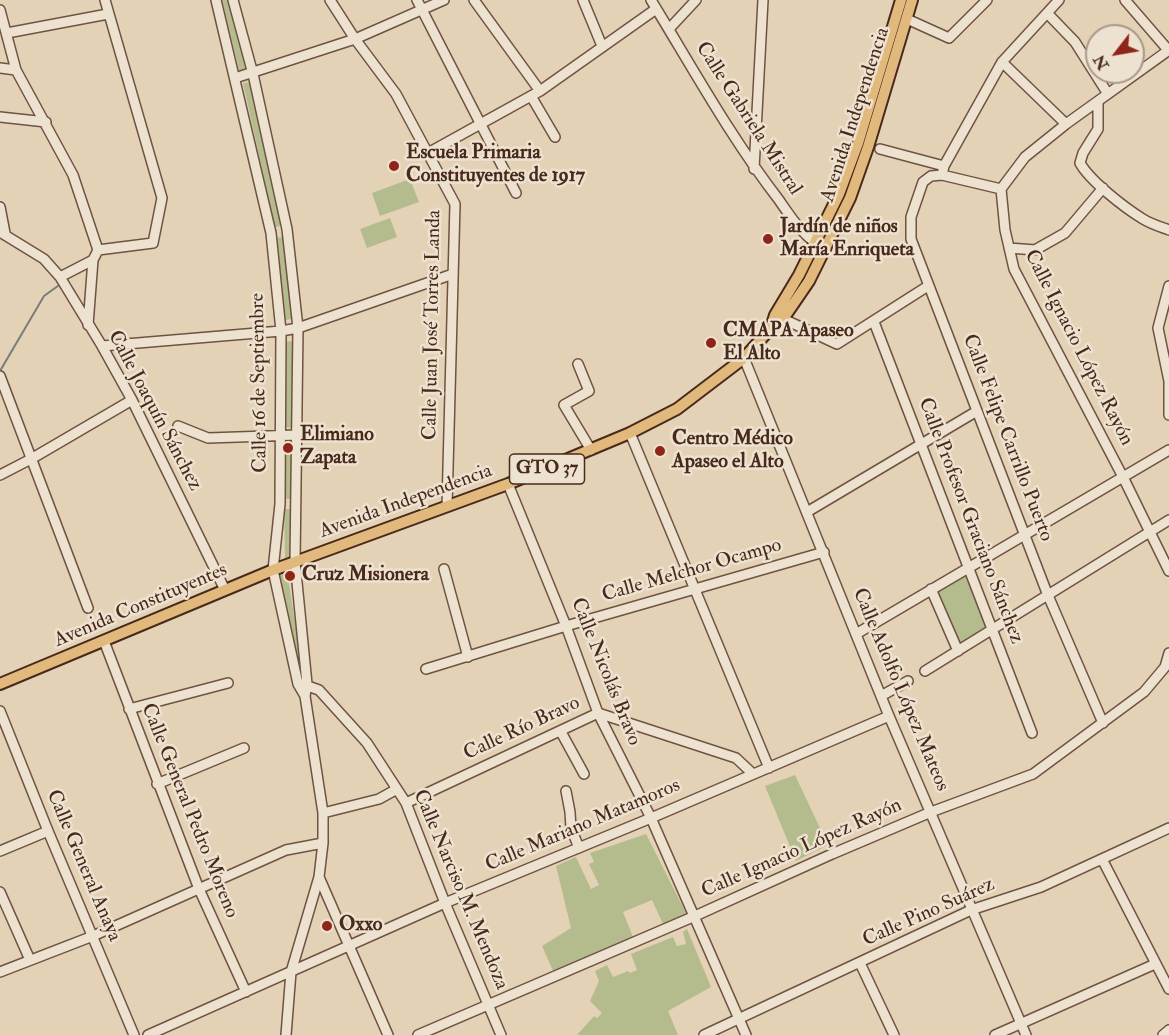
<!DOCTYPE html>
<meta charset="utf-8">
<style>
body{margin:0}
#map{position:relative;width:1169px;height:1035px;overflow:hidden;background:#e4d2b7;font-family:"IM FELL Double Pica",serif}
canvas{display:block}
.north{position:absolute;left:1085px;top:24px;width:60px;height:60px;box-sizing:border-box;background:#ede2d0;border:2px solid #ab9888;border-radius:50%;rotate:239deg;font-size:16px;font-weight:700;line-height:24px;text-align:center;color:#48291b}
.north::after{content:'';display:block;margin:auto;width:21px;height:27px;background:#8f2418;clip-path:polygon(50% 0,100% 100%,50% 72%,0 100%)}
</style>
<div id="map">
<canvas width="1169" height="1035"></canvas>
<div class="north">N</div>
</div>
<script>
const ctx = document.querySelector('canvas').getContext('2d');
ctx.lineJoin = 'round';
function fillPath(path, color) {
  ctx.fillStyle = color;
  ctx.fill(path, 'evenodd');
}
function stroke(path, color, width, dash) {
  ctx.strokeStyle = color;
  ctx.lineWidth = width;
  ctx.lineCap = dash ? 'butt' : 'round';
  ctx.setLineDash(dash || []);
  ctx.stroke(path);
}
function drawText(font, color, halo, rows, align = 'center') {
  ctx.font = font + ' "IM FELL Double Pica",serif';
  ctx.lineWidth = 5;
  ctx.setLineDash([]);
  ctx.textBaseline = 'middle';
  ctx.strokeStyle = halo;
  ctx.fillStyle = color;
  for (const [text, x, y, turn = 0] of rows) {
    ctx.save();
    ctx.translate(x, y);
    ctx.rotate((+turn || 0) * Math.PI / 180);
    ctx.textAlign = isNaN(turn) ? turn : align;
    if (halo) ctx.strokeText(text, 0, 0);
    ctx.fillText(text, 0, 0);
    ctx.restore();
  }
}
fillPath(new Path2D(`
 M222,0H229L247,72L240,74Z
 M251,82L281,226L275,227L243,83Z
 M410,179L419,202L380,216L372,193Z
 M390,218L397,237L367,248L360,229Z
 M284,237L293,319L285,320L275,238Z
 M293,341L292,428L286,427L285,342Z
 M284,441H292L291,499H284Z
 M284,509H291L292,558H285Z
 M964,570L989,627L958,647L934,590Z
 M287,571L302,667L300,672L295,664L278,573Z
 M795,775L828,845L796,861L765,786Z
 M646,834L687,915L663,924L652,900L623,912L633,937L554,973L542,946L571,928L556,866L576,857L591,889L599,885L589,864L594,862L590,853Z
 M687,929L711,987L668,1011L678,1035H577L594,1016L597,1018L602,1013L590,1001L599,981L595,971L607,965L613,977L628,971L630,973L637,970L631,954L673,937L677,946L686,944L683,932Z`), '#b4bc8e');
stroke(new Path2D(`
 M0,371L44,296L62,283`), '#7a7c7b', 2);
const minor = new Path2D(`
 M216,0L271,233L281,331L280,504L273,570L298,684L305,696
 M233,0L253,74L287,229L298,328L295,562L307,684L305,696L323,813V843L319,877L291,972L286,1035
 M330,0L355,39L396,94L455,204L447,506
 M417,0L516,193
 M474,0L540,91
 M583,0L602,46
 M651,0C692,67 731,138 779,200C792,219 805,239 826,249
 M1125,0L1169,51
 M0,10L16,70L73,175L98,250L93,260L88,325
 M1047,13L1075,42L1108,94
 M907,19L949,38L987,0
 M669,29L696,0
 M7,33L108,14
 M1002,62L1066,124
 M0,68L16,70
 M235,78L355,39L444,0
 M531,96L555,137
 M1098,101V129L1083,153L1080,163C1090,181 1125,208 1143,219C1151,224 1161,227 1169,230
 M0,117L46,122
 M880,149L944,166
 M428,153L540,91L656,9
 M754,169L763,0
 M942,175L944,166L1002,62L1059,0
 M1001,189L942,175L931,176L923,182L911,217V239L1047,593L1103,723
 M1001,189L1005,230L1014,269L1123,477L1169,571
 M1001,189L1025,157L1066,124L1169,50
 M0,207L5,233
 M0,232L44,259L60,277L102,346L132,400L225,590
 M1009,248L1035,250L1065,233L1103,188
 M98,250L153,243L162,198L105,0
 M60,277L93,260
 M1169,286L1158,328L1169,381V415
 M777,316L837,344L928,286
 M874,322L1032,733
 M102,346L281,331L298,328L453,274
 M744,358L889,716L1026,1035
 M578,364L589,391L564,405L591,450
 M0,376L88,608
 M178,426L208,438L297,435
 M630,433L769,768
 M0,475L31,459L132,400
 M508,484L566,626L598,713L651,818L746,1035
 M807,512L977,411
 M444,569L468,657
 M931,589L958,651
 M856,634L1169,450
 M104,641L199,889L246,992
 M426,669L566,626L824,552
 M925,671L1169,520
 M302,684L319,690L367,743L406,803L445,903L501,1035
 M881,696L908,681
 M129,709L228,683
 M0,711L48,831L134,1035
 M561,732L584,774
 M157,784L244,748
 M566,791L570,812L571,828L579,848
 M406,803L598,713L736,758L753,774
 M323,813L379,799L397,789
 M0,851L48,831
 M1102,859L1169,989
 M319,877L388,1035
 M0,892L30,960
 M860,963L894,1035
 M0,972L93,936L286,850L323,843
 M148,1035L445,903L651,818L889,716
 M418,1035L695,916L832,854L931,812L1033,774L1144,692L1165,667L1169,653
 M704,1035L971,910L1041,887L1169,828
 M995,1035L1155,964
 M1163,1035L1169,1030`);
const major = new Path2D(`
 M771,328L775,315L799,275L839,194L858,143L901,0
 M0,684L273,570L508,484L630,433L677,409L744,358L771,328L783,319L809,281L850,198L868,147L912,0`);
stroke(minor, '#6f5342', 12);
stroke(major, '#48291b', 14);
stroke(minor, '#ede2d0', 9);
stroke(major, '#e2b97c', 10);
for (const [x, y, r, color] of [
 [394,166,6,"#8f2418"],
 [768,239,6,"#8f2418"],
 [711,343,6,"#8f2418"],
 [288,448,6,"#8f2418"],
 [660,451,6,"#8f2418"],
 [290,576,6,"#8f2418"],
 [327,926,6,"#8f2418"]
]) {
  const dot = new Path2D();
  dot.arc(x, y, r, 0, 2 * Math.PI);
  ctx.fillStyle = color;
  ctx.fill(dot);
  stroke(dot, '#ede2d0', 2);
}
for (const [x, y, w] of [
 [547,469,75]
]) {
  const box = new Path2D();
  box.roundRect(x - w / 2, y - 15, w, 30, 4.5);
  ctx.fillStyle = '#ede2d0';
  ctx.fill(box);
  stroke(box, '#48291b', 1.5);
}
drawText('bold 18px', '#48291b', null, [
 ["GTO 37",547,469]
]);
drawText('20px', '#48291b', '#ede2d0', [
 ["Avenida Independencia",856,115,-72],
 ["Calle Gabriela Mistral",748,119,57],
 ["Calle Juan José Torres Landa",433,325,-89],
 ["Calle Ignacio López Rayón",1078,348,63],
 ["Calle 16 de Septiembre",260,383,-91],
 ["Calle Joaquín Sánchez",154,411,62],
 ["Calle Felipe Carrillo Puerto",1007,438,69],
 ["Avenida Independencia",406,502,-20],
 ["Calle Profesor Graciano Sánchez",970,521,69],
 ["Calle Melchor Ocampo",692,571,-16],
 ["Avenida Constituyentes",141,606,-23],
 ["Calle Nicolás Bravo",605,672,68],
 ["Calle Adolfo López Mateos",900,690,67],
 ["Calle Río Bravo",522,729,-25],
 ["Calle General Pedro Moreno",189,811,68],
 ["Calle Mariano Matamoros",583,826,-23],
 ["Calle Ignacio López Rayón",802,849,-24],
 ["Calle General Anaya",83,866,67],
 ["Calle Narciso M. Mendoza",460,890,67],
 ["Calle Pino Suárez",929,913,-24]
]);
drawText('bold 20px', '#48291b', '#ede2d0', [
 ["Escuela Primaria",406,154],
 ["Constituyentes de 1917",406,177],
 ["Jardín de niños",780,228],
 ["María Enriqueta",780,251],
 ["CMAPA Apaseo",723,332],
 ["El Alto",723,355],
 ["Elimiano",300,436],
 ["Zapata",300,459],
 ["Centro Médico",672,440],
 ["Apaseo el Alto",672,463],
 ["Cruz Misionera",302,576],
 ["Oxxo",339,926]
], 'left');
</script>
